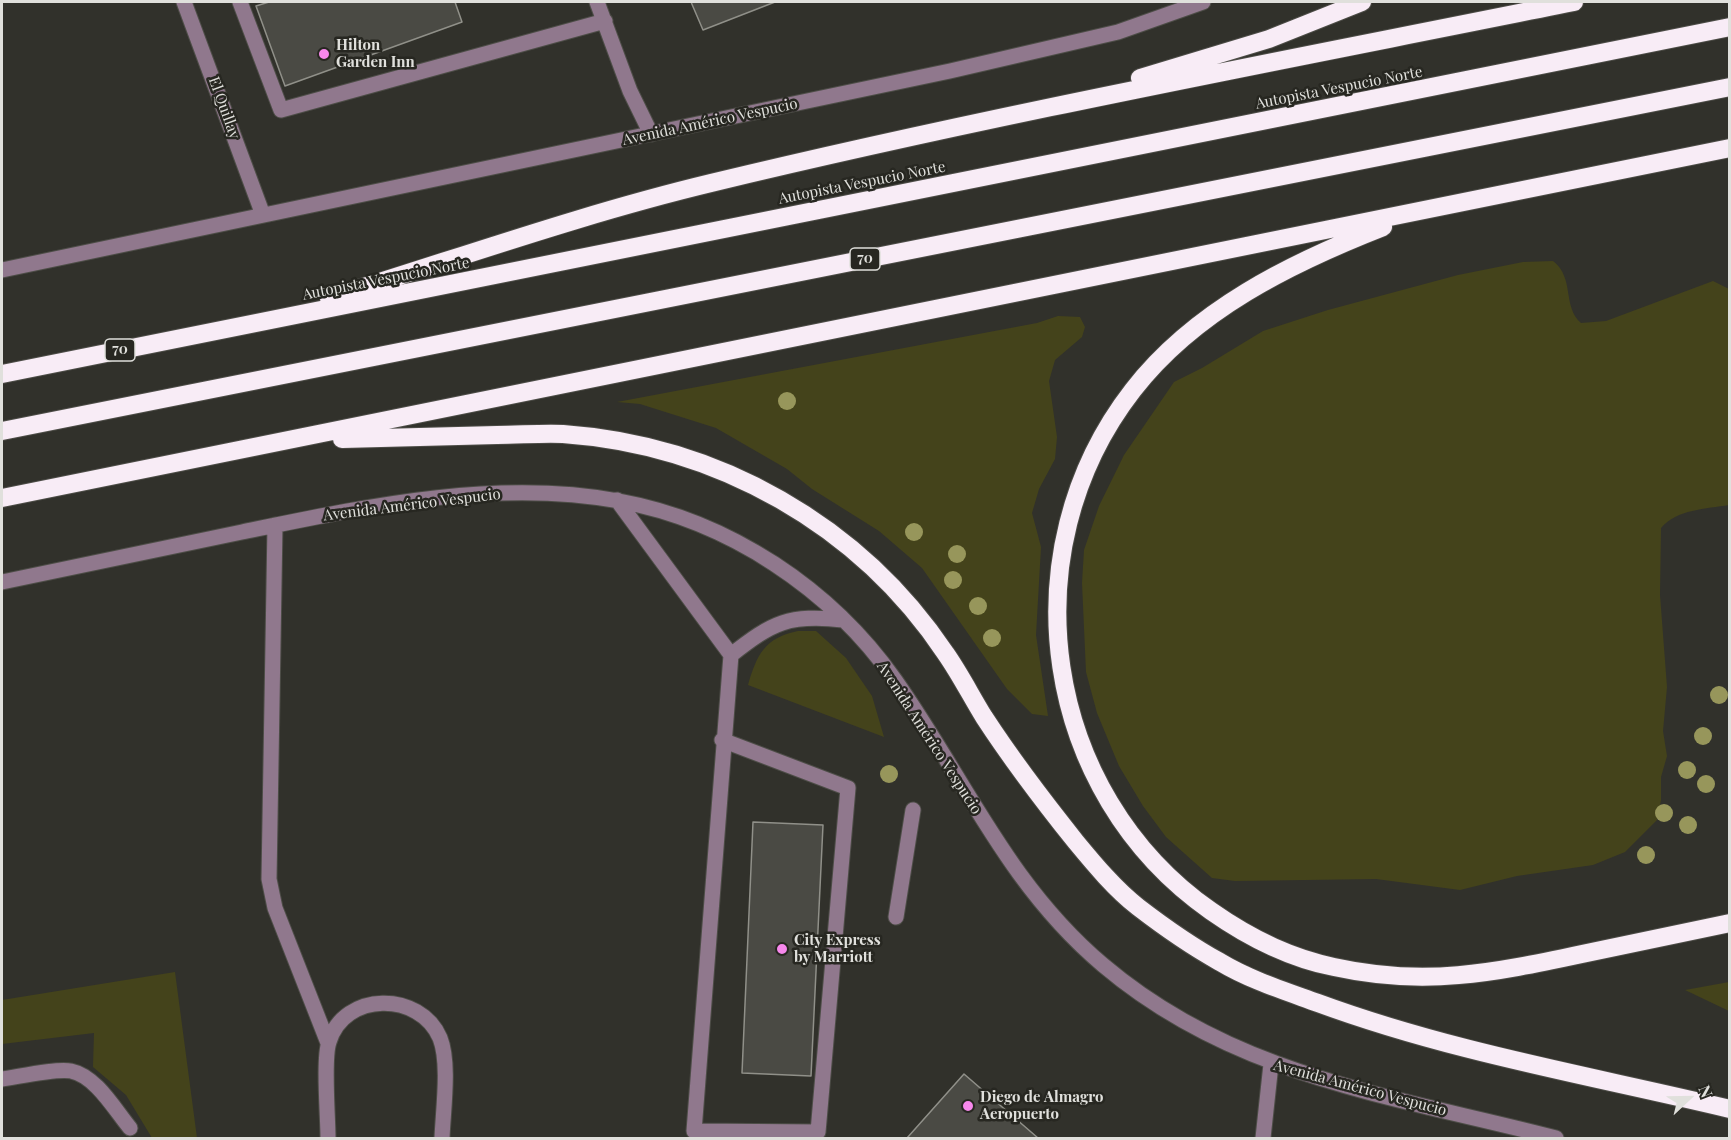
<!DOCTYPE html>
<meta charset="utf-8">
<style>
body{margin:0}
#map{position:relative;width:1731px;height:1140px;overflow:hidden;background:#31312b;font-family:"Playfair Display",serif}
canvas{display:block}
.frame{position:absolute;inset:0;border:3px solid #e0e0dc;pointer-events:none}
.north{position:absolute;left:1659px;top:1068px;width:60px;height:60px;-webkit-text-stroke:4px #272721;paint-order:stroke;rotate:68deg;font-size:16px;font-weight:700;line-height:24px;text-align:center;color:#e0e0dc}
.north::after{content:'';display:block;margin:auto;width:21px;height:27px;background:#e0e0dc;clip-path:polygon(50% 0,100% 100%,50% 72%,0 100%)}
</style>
<div id="map">
<canvas width="1731" height="1140"></canvas>
<div class="frame"></div>
<div class="north">N</div>
</div>
<script>
const ctx = document.querySelector('canvas').getContext('2d');
ctx.lineJoin = 'round';
function fillPath(path, color) {
  ctx.fillStyle = color;
  ctx.fill(path, 'evenodd');
}
function stroke(path, color, width, dash) {
  ctx.strokeStyle = color;
  ctx.lineWidth = width;
  ctx.lineCap = dash ? 'butt' : 'round';
  ctx.setLineDash(dash || []);
  ctx.stroke(path);
}
function drawText(font, color, halo, rows, align = 'center') {
  ctx.font = font + ' "Playfair Display",serif';
  ctx.lineWidth = 5;
  ctx.setLineDash([]);
  ctx.textBaseline = 'middle';
  ctx.strokeStyle = halo;
  ctx.fillStyle = color;
  for (const [text, x, y, turn = 0] of rows) {
    ctx.save();
    ctx.translate(x, y);
    ctx.rotate((+turn || 0) * Math.PI / 180);
    ctx.textAlign = isNaN(turn) ? turn : align;
    if (halo) ctx.strokeText(text, 0, 0);
    ctx.fillText(text, 0, 0);
    ctx.restore();
  }
}
fillPath(new Path2D(`
 M1553,261C1575,278 1562,306 1581,323L1606,321L1713,281L1729,289V505C1706,509 1677,509 1661,528L1660,595L1667,687L1663,731L1667,756L1661,777V800L1657,820L1625,852L1593,865L1517,876L1460,890L1376,879L1235,881L1212,878L1166,837L1143,806L1119,766L1097,713L1086,672L1082,583L1084,550L1099,506L1124,455L1174,382L1202,368L1263,331L1328,310L1458,275L1523,262Z
 M1058,316L1080,317L1085,327L1082,337L1055,360L1049,381L1057,437L1055,459L1039,489L1032,513L1041,547L1036,635L1048,716L1032,714L1007,689L922,568L879,531L812,489L787,469L716,428L640,404L617,402L1037,323Z
 M798,631H816L846,658L872,696L884,737L748,685C757,655 764,638 798,631Z
 M175,972L197,1138H152L126,1095L93,1067L94,1033L2,1044V1000Z
 M1729,982V1011L1685,990Z`), '#44431b');
const building = new Path2D(`
 M269,2H455L462,22L285,86L256,6Z
 M691,2H775L703,30Z
 M753,822L823,825L811,1076L742,1073Z
 M964,1074L1038,1138H907Z`);
fillPath(building, '#4a4a44');
stroke(building, '#909089', 1.5);
const minor = new Path2D(`
 M184,2L263,215
 M240,2L281,110L605,21
 M597,2L630,91L651,134
 M2,270L950,71L1118,32L1203,2
 M617,500L731,655L694,1131L818,1132L848,788L722,740
 M275,525L269,879L275,908L328,1043
 M2,582C82,565 162,549 242,532C364,507 495,478 619,501C729,521 831,589 895,680C965,779 1007,884 1103,965C1235,1077 1394,1096 1556,1138
 M731,655C773,622 789,614 843,620
 M896,917L913,810
 M2,1079C17,1077 57,1068 71,1071C96,1076 115,1110 130,1128
 M328,1138C328,1117 323,1059 329,1042C344,991 420,991 440,1038C450,1063 443,1111 442,1138
 M1263,1138L1271,1064`);
const highway = new Path2D(`
 M1140,78L1269,39L1362,2
 M1383,227C1291,263 1195,310 1133,390C1007,552 1042,793 1211,911C1248,937 1289,958 1334,967C1424,987 1493,973 1582,954C1631,944 1680,933 1730,923
 M329,298C456,259 582,214 711,183C997,114 1286,60 1574,2
 M2,374L1730,27
 M2,431L1730,87
 M342,439C394,438 445,436 497,435C519,435 541,433 563,434C718,445 860,525 946,654C960,674 971,696 984,717C1012,760 1044,802 1076,842C1095,865 1115,889 1138,907C1164,927 1191,946 1220,962C1250,980 1285,991 1318,1003C1451,1052 1592,1076 1730,1109
 M2,498L1730,148`);
stroke(minor, '#4d4d47', 17);
stroke(highway, '#4d4d47', 20);
stroke(minor, '#90788d', 15);
stroke(highway, '#f8ecf6', 18);
ctx.fillStyle = '#97965b';
for (const [x, y] of [
 [787,401],
 [914,532],
 [957,554],
 [953,580],
 [978,606],
 [992,638],
 [1719,695],
 [1703,736],
 [1687,770],
 [889,774],
 [1706,784],
 [1664,813],
 [1688,825],
 [1646,855]
]) {
  ctx.beginPath();
  ctx.arc(x, y, 9, 0, 2 * Math.PI);
  ctx.fill();
}
for (const [x, y, r, color] of [
 [324,54,6,"#f788ec"],
 [782,949,6,"#f788ec"],
 [968,1106,6,"#f788ec"]
]) {
  const dot = new Path2D();
  dot.arc(x, y, r, 0, 2 * Math.PI);
  ctx.fillStyle = color;
  ctx.fill(dot);
  stroke(dot, '#272721', 2);
}
for (const [x, y, w] of [
 [865,259,30],
 [120,350,30]
]) {
  const box = new Path2D();
  box.roundRect(x - w / 2, y - 11, w, 22, 4.5);
  ctx.fillStyle = '#272721';
  ctx.fill(box);
  stroke(box, '#e0e0dc', 1.5);
}
drawText('bold 14px', '#e0e0dc', null, [
 ["70",865,259],
 ["70",120,350]
]);
drawText('bold 15px', '#e0e0dc', '#272721', [
 ["Hilton",336,45],
 ["Garden Inn",336,62],
 ["City Express",794,940],
 ["by Marriott",794,957],
 ["Diego de Almagro",980,1097],
 ["Aeropuerto",980,1114]
], 'left');
drawText('15px', '#e0e0dc', '#272721', [
 ["Autopista Vespucio Norte",1339,88,-11],
 ["El Quillay",224,108,70],
 ["Avenida Américo Vespucio",710,122,-12],
 ["Autopista Vespucio Norte",862,183,-11],
 ["Autopista Vespucio Norte",386,279,-11],
 ["Avenida Américo Vespucio",412,505,-7],
 ["Avenida Américo Vespucio",929,738,57],
 ["Avenida Américo Vespucio",1360,1088,15]
]);
</script>
